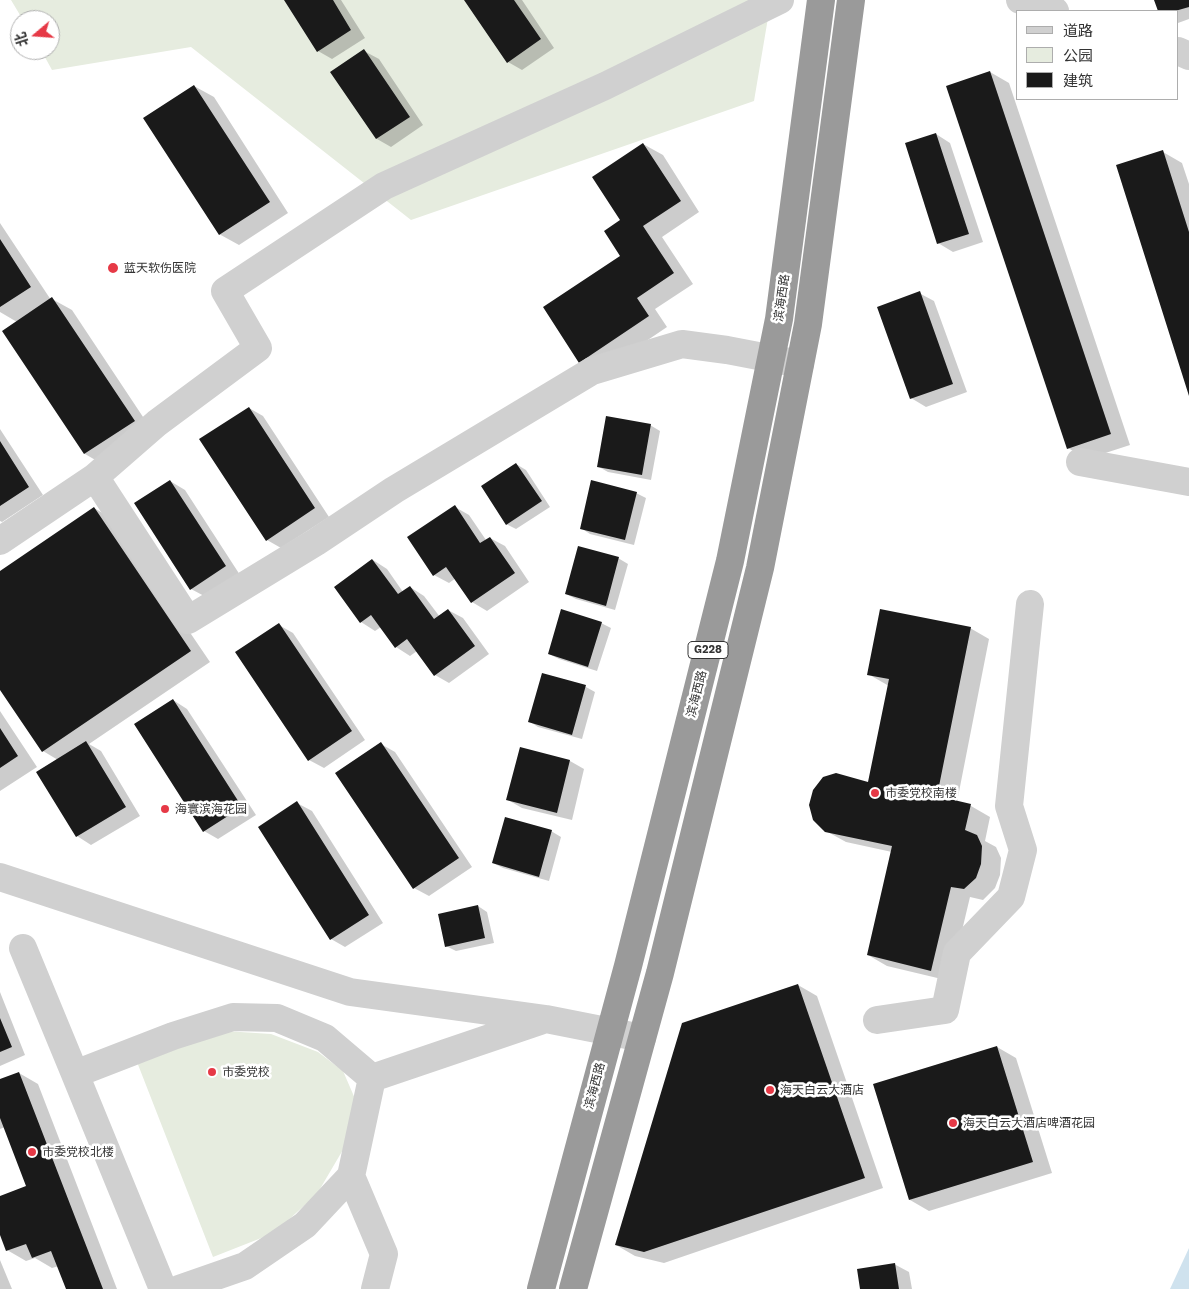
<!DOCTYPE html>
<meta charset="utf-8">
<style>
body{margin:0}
#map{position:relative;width:1189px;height:1289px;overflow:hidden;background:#fff;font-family:"Work Sans","Noto Sans SC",sans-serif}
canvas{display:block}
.legend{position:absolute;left:1016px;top:10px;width:162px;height:90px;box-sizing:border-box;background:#fff;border:1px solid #adadad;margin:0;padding:6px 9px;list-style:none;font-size:15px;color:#333}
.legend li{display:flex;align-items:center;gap:10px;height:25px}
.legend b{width:25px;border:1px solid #adadad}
.north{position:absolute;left:10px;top:10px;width:50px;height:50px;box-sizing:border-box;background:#fff;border:1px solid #adadad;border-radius:50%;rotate:252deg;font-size:14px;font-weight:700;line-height:20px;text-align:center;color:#333}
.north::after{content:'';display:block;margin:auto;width:18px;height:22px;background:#e63946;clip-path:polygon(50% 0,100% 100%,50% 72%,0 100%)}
</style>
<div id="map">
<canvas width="1189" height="1289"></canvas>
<ul class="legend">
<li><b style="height:6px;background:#d0d0d0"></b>道路</li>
<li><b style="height:14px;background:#e6ecdf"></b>公园</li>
<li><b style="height:14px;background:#1a1a1a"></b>建筑</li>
</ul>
<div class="north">北</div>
</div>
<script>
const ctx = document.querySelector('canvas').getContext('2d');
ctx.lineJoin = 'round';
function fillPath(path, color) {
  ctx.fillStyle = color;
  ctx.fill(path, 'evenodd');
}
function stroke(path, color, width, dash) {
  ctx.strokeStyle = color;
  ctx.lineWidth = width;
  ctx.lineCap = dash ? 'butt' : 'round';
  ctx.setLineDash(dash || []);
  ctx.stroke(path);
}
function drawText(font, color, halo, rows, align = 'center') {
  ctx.font = font + ' "Work Sans","Noto Sans SC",sans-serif';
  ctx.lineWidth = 5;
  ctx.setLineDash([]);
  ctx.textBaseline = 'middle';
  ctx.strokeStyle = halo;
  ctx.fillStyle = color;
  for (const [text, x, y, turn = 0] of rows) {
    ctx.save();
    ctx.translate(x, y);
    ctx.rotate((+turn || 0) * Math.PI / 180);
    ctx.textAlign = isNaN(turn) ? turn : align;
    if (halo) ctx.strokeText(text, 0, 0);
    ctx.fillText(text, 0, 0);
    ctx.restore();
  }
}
fillPath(new Path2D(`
 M11,0H771L754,101L411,220L191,47L52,70L41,50H50V20H23Z
 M225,1031L271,1034L318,1052L343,1071L356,1101L344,1148L317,1194L274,1233L213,1257L137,1062Z`), '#e6ecdf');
fillPath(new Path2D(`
 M1189,1248V1289H1170Z`), '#cfe2ee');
fillPath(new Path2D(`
 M286,0H341L365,38L332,59L318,51Z
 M465,0H522L554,48L522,70L508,62Z
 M1156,0H1189V19L1178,23V11H1159Z
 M364,51L379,59L423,125L391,147L377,139Z
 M990,72L1009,83L1130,445L1087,459L1068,448Z
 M194,86L214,97L288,213L239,245L219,234Z
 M936,134L950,143L983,242L953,252L938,243Z
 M643,144L663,155L699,212L662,237L693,284L655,309L667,327L599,373L579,362L622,256V220Z
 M1163,152L1182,163L1189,184V393Z
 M0,223L51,300L52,299L72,310L153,432L104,465L85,454L4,331L17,322L0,312Z
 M919,293L934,301L967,392L926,407L911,398Z
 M249,408L263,416L329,517L281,548L267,540Z
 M650,425L660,431L651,480L608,472L599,467Z
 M0,429L43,495L2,522L0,521Z
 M516,464L526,470L550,507L516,529L506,524Z
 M170,481L185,490L240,575L206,597L191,589Z
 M636,493L646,498L634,545L590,534L581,528Z
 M455,507L469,515L486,540L490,538L505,546L529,582L487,611L472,602L456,578L449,583L434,575Z
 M94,508L113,519L210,662L89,744L101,751L140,816L91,845L77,836L38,772L58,760L43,751L0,688V572Z
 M618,558L628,564L615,610L576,599L566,594Z
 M373,560L387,569L403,592L410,587L424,596L440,617L448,610L463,618L489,654L449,683L435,675L417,651L410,656L396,647L381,627L375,631L361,622Z
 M601,623L611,628L597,671L559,659L549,654Z
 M279,625L293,633L365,740L324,768L309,760Z
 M970,628L989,639L957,802L971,806L990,817L985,841L996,847L1001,858L1000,875L995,888L983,900L970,897L950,981L887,966L868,955L892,852L846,842L826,831L869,783L889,686L868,674Z
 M543,674L586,687L595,692L582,739L538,727L529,721Z
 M173,700L187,709L256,815L218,839L204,831Z
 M0,711L37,767L0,791Z
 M381,744L395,752L472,867L429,896L414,888Z
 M520,748L570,761L584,769L572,820L522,808L508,800Z
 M297,803L312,811L383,923L345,947L331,939Z
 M551,831L561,837L549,881L503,868L493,863Z
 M478,906L487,912L494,943L456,951L446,946Z
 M798,985L817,996L883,1188L664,1263L635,1256L616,1245Z
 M0,992L25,1055L0,1066Z
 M997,1047L1016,1058L1052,1173L929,1211L910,1200Z
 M19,1073L38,1084L117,1289H68L59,1266L52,1268L35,1258L26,1261L7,1250L0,1232V1197L27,1187L5,1127L0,1129V1081Z
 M0,1260L12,1289H0Z
 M894,1264L909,1272L912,1289H861Z`), '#0003');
fillPath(new Path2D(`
 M284,0H333L351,30L317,52Z
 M464,0H514L541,39L507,63Z
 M1154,0H1189V7L1175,11H1158Z
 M364,49L410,117L376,139L330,72Z
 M990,71L1111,434L1067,449L946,86Z
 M194,85L270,202L219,235L143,118Z
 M936,133L969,234L937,244L905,143Z
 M643,143L681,201L643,226L674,273L637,298L649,316L579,363L543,307L620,256L604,231L620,220L592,177Z
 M1163,150L1189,232V396L1116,165Z
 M0,239L31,287L0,307Z
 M920,291L953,384L910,399L877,307Z
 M52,297L135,421L84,454L2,331Z
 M249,407L315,508L266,541L199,439Z
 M606,416L651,424L642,475L597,467Z
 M0,441L29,487L0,506Z
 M516,463L542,501L506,525L481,486Z
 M170,480L226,566L190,590L134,503Z
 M591,480L637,492L625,540L580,529Z
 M455,505L480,543L490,537L515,573L471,603L446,567L433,576L407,537Z
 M94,507L191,651L42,752L0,690V571Z
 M578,546L619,557L606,606L565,594Z
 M372,559L398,594L410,586L434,619L448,609L475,646L434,676L407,639L395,648L371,615L360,623L334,587Z
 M561,609L602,622L588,667L548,654Z
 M880,609L971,627L937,796L971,804L965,830L977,835L982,846L981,864L976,878L964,889L951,887L931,971L867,955L892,846L825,832L813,820L809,805L813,790L823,777L836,773L868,782L889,679L867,675Z
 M279,623L352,731L308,761L235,652Z
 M542,673L586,685L572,735L528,722Z
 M173,699L242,807L203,832L134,724Z
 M0,728L18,756L0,768Z
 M86,741L126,807L76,837L36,772Z
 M381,742L459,858L413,889L335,773Z
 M520,747L570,760L557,813L506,800Z
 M297,801L369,915L330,940L258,827Z
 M505,817L552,830L539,877L492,863Z
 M478,905L485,938L445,947L438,914Z
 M798,984L865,1178L644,1252L615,1245L682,1023Z
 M0,1018L12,1047L0,1052Z
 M997,1046L1033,1162L909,1200L873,1084Z
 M19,1072L75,1217L103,1289H66L51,1251L32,1258L26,1244L6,1251L0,1235V1196L26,1186L0,1118V1079Z
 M895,1263L899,1289H860L857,1269Z`), '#1a1a1a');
stroke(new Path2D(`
 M1020,0L1055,11
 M1178,51L1189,56
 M1080,462L1189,482
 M95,477L157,423L258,348L225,291L384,186L605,86L780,0
 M0,541L95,477L188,620L316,542L394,490L592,371L682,344L727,350L800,364
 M0,877L350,992L546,1019L642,1038
 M23,948L75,1074
 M877,1020L945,1010L957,953L1011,897L1023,850L1009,806L1030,604
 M372,1078L540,1021
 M351,1176L384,1254L375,1289
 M163,1289L75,1074L173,1036L233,1017L277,1018L325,1038L372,1078L351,1176L305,1225L245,1266L179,1289`), '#d0d0d0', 28);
stroke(new Path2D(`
 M541,1289L628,966L730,561L779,319L821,0
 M573,1289L660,973L760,568L808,324L851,0`), '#9a9a9a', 28);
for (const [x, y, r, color] of [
 [113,268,6,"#e63946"],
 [875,793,5,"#e63946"],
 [165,809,5,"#e63946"],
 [212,1072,5,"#e63946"],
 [770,1090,5,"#e63946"],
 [953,1123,5,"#e63946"],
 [32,1152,5,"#e63946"]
]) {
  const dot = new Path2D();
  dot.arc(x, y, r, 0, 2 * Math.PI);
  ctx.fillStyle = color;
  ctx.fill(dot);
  stroke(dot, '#fff', 2);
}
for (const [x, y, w] of [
 [708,650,40]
]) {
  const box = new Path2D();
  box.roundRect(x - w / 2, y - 8.5, w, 17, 4);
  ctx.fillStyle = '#fff';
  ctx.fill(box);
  stroke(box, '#333', 1);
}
drawText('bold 11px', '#333', null, [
 ["G228",708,650]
]);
drawText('12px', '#333', '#fff', [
 ["蓝天软伤医院",124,268],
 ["市委党校南楼",885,793],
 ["海寰滨海花园",175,809],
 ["市委党校",222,1072],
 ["海天白云大酒店",780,1090],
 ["海天白云大酒店啤酒花园",963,1123],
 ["市委党校北楼",42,1152]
], 'left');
drawText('12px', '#333', '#fff', [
 ["滨海西路",782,298,-82],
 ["滨海西路",697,694,-76],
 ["滨海西路",595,1086,-75]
]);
</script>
